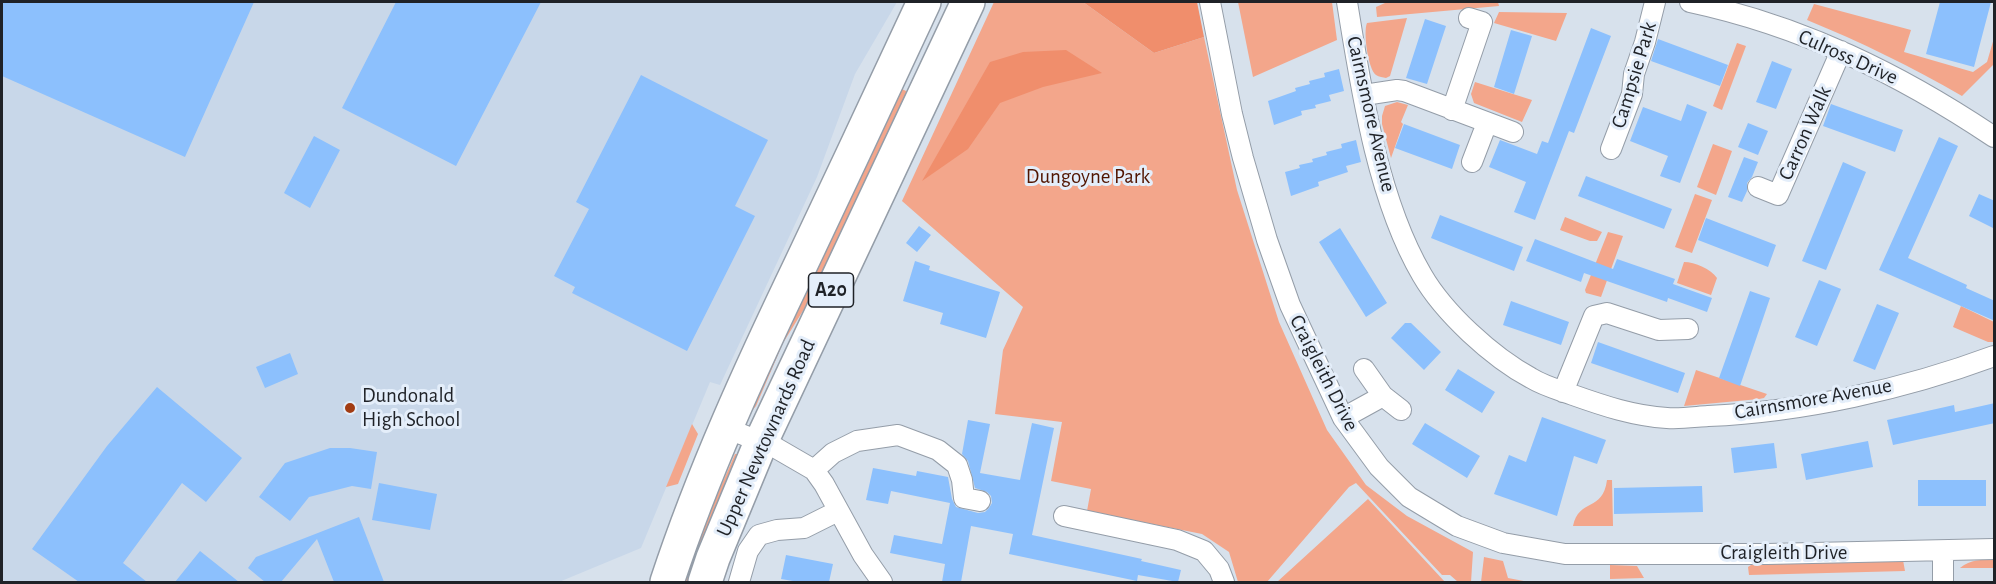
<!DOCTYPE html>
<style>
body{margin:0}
#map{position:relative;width:1996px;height:584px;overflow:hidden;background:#d7e1ec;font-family:"Alegreya Sans",sans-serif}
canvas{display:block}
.frame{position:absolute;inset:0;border:3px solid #1f2227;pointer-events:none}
</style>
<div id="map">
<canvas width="1996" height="584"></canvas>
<div class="frame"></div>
</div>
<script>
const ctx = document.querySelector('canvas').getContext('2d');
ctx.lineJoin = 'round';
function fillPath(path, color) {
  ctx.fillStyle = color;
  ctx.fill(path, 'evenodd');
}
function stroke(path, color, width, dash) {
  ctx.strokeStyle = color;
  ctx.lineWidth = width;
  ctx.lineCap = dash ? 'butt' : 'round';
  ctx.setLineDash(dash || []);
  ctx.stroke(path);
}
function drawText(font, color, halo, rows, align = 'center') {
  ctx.font = font + ' "Alegreya Sans",sans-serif';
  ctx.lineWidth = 6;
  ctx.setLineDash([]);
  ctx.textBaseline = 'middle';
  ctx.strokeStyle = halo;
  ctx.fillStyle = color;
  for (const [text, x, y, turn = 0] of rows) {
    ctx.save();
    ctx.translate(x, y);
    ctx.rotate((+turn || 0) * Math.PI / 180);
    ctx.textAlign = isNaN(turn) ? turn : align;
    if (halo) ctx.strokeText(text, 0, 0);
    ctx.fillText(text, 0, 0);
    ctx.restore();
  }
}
fillPath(new Path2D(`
 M2,2H897L855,74L817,177L720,385L710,382L641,548L559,582H2Z`), '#c8d7e9');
fillPath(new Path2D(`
 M994,2H1083L1154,53L1204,37L1237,190L1279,322L1327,430L1366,485L1407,516L1473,552L1471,582H1458L1450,575H1442L1356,483L1349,487L1267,582H1238L1229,552L1202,534L1087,511L1091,489L1051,481L1062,422L995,414L1003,350L1023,307L902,201Z
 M1238,2H1332L1337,40L1253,77Z
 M1401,2H1498L1499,6L1377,17L1376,7L1385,3Z
 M1814,4L1911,30L1904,52L1973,72L1987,62L1994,38V64L1962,96C1912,67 1861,42 1807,20Z
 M1499,12L1567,13L1556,41L1494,23Z
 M1407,18L1390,76L1386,78C1383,77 1379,77 1376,75C1368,69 1363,32 1367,23Z
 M1737,43L1746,46L1722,110L1713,106Z
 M1475,82L1532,100L1522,122L1474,103L1471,94Z
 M900,88L906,91L908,96L827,272L783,343L756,406L751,412L748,413Z
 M1397,102L1408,105L1401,122L1403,124L1391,158L1382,124V116L1385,106Z
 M1713,144L1732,151L1716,195L1697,187Z
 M1695,194L1712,200L1692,253L1675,247Z
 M1565,217L1602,232L1597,241H1590L1560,230Z
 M1608,232L1623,236L1601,297L1586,293L1585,290Z
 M1684,262C1695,262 1711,269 1717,278L1711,295L1677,283Z
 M1961,306L1994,322V342H1988L1953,327Z
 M1696,370L1767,394L1764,398L1759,399L1684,406Z
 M692,424L698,434L678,484L666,487Z
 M735,454H738L741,458L695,582H684L705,523Z
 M1607,480H1612L1613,526H1573C1579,498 1603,512 1607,480Z
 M1368,499L1445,582H1277Z
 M1484,557L1503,561L1508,578L1529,582H1481Z
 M1994,559V568H1960C1971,559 1981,560 1994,559Z
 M1903,560L1905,571L1749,575L1748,567L1754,563Z
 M1610,565L1637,566L1644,578L1610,579Z`), '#f3a68b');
fillPath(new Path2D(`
 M1083,2H1197L1204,37L1154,53Z
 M1066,50L1102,73L1043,87L1000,103L968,149L922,181L990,62L1023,52Z`), '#f08e6c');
fillPath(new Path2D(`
 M2,2H254L185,157L2,76Z
 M396,2H541L456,166L342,108Z
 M1940,2H1991L1974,67L1926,54Z
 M1425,19L1446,26L1427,84L1406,78Z
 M1591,28L1611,36L1574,133L1569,131L1535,220L1514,212L1526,182L1489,167L1500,140L1537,154L1542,141L1548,143Z
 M1511,30L1532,36L1514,94L1494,87Z
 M1658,39L1728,65L1720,86L1651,61Z
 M1772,61L1792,69L1776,109L1756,102Z
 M1339,69L1344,91L1329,95L1331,101L1315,105L1316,108L1301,111L1302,115L1274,125L1268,101L1296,91L1295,88L1310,84L1309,81L1325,77L1324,73Z
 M641,75L768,140L735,206L755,216L687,351L572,293L575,287L554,276L589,209L576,202Z
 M1687,104L1707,112L1680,183L1660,176L1668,156L1630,141L1643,107L1681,121Z
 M1831,104L1903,130L1895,152L1823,126Z
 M1748,123L1768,131L1758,155L1738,147Z
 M1404,124L1460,145L1452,169L1395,148Z
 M314,136L340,150L310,208L284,193Z
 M1939,137L1958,146L1908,258L1967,285L1966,288L1995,301V321L1879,270Z
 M1356,140L1361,162L1346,166L1348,172L1318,182L1319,186L1291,196L1285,172L1300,168L1299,165L1313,162L1312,159L1327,155L1326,152L1342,148L1341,144Z
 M1744,157L1758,162L1752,177L1747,183V191L1742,202L1728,197Z
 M1843,162L1866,172L1826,270L1802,261Z
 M1586,176L1672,209L1664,229L1578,196Z
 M1979,194L1995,201V229L1969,216Z
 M1440,215L1523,247L1514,271L1431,238Z
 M1706,218L1776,245L1768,267L1698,240Z
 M919,226L931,235L917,252L906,243Z
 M1340,228L1387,303L1366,317L1319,242Z
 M1535,239L1613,269L1617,259L1675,279L1673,284L1712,298L1707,312L1668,298L1667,302L1584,273L1581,282L1526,261Z
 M915,261L930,266L929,270L1000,292L986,338L940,324L943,313L903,301Z
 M1819,280L1841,289L1817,346L1795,337Z
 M1750,291L1770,298L1740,386L1719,378Z
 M1511,301L1569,322L1561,345L1503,325Z
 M1877,304L1899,313L1875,370L1853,361Z
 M1405,323H1411L1441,352L1424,370L1391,338Z
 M1598,342L1685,373L1678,393L1591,363Z
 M290,353L298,374L265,388L256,367Z
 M1458,369L1495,392L1482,413L1445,390Z
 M157,387L242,458L206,502L182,483L123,563L147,582H79L32,549L107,446Z
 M1995,403V423L1893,445L1887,420L1954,405L1955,412Z
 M1542,417L1606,440L1597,464L1574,456L1557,516L1494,494L1509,455L1526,462Z
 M968,420L990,424L980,473L1020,480L1032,423L1054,428L1032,535L1142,559L1141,561L1181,570L1178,582L1138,575L1137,581L1009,554L1013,534L971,526L961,582H942L945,564L890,553L894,535L942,544L950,503L891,491L888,504L866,500L873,468L916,476L917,471L948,477L952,499L956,507L978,513L985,512L989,508L992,503L991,496L987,492L975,488L968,461L962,454Z
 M1425,423L1480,456L1467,478L1412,444Z
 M1868,441L1873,467L1806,480L1801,454Z
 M1774,443L1777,468L1734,473L1731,448Z
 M330,448H350L377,452L371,489L352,486L309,497L290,521L259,497L285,463Z
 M1918,480H1986V506H1918Z
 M379,483L437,494L430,530L372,520Z
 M1702,486L1703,512L1614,514V488Z
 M359,517L384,582H334L317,539L281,582H265L248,568L256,557Z
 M200,551L239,582H175Z
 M786,555L833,564L829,582H799L781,579Z`), '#8cc0fd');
const minor = new Path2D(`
 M1210,2L1232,114L1243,158L1267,240L1290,305L1343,418L1379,467L1409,497L1457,526L1503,543L1565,554H1767L1994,549
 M1347,2C1361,88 1377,198 1422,275C1444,313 1492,357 1531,378C1544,386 1559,390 1573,395C1604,406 1634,416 1667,418C1680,419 1694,417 1708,416C1803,412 1905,389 1994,356
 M1690,2C1802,26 1900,74 1994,137
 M1364,95L1397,90L1404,91L1513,132
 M1452,110L1482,22L1469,18
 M1611,149L1632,94L1634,74L1645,42L1655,2
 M1472,162L1487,123
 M1758,187L1778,195L1841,51
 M1364,369L1383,396L1401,410
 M1563,392L1594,316L1607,313L1659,330L1688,329
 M1343,418L1383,396
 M726,428L776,448L814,470L824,484L863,555L882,582
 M814,470L833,453L857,441L898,435L938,450L957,465L962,480L964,498L980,501
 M1064,516L1177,540L1204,551L1219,569L1224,582
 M1943,552V582
 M739,582L748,551L759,535L777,530L804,528L838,511`);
const trunk = new Path2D(`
 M667,582C703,473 751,368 801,264C842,177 884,89 924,2
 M705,582L713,558L761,442L968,2`);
stroke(minor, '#949da8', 22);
stroke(trunk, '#949da8', 36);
stroke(minor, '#fff', 20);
stroke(trunk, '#fff', 33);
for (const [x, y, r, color] of [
 [350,408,6,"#a23c13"]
]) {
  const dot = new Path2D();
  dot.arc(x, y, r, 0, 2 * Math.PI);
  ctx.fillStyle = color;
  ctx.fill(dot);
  stroke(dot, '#e4eefa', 2);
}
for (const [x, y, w] of [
 [831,290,45]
]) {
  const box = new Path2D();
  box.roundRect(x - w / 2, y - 17, w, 34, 4.5);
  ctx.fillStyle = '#e4eefa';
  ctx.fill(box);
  stroke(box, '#1f2227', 1.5);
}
drawText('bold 20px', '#1f2227', null, [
 ["A20",831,290]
]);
drawText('21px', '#1f2227', '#e4eefa', [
 ["Culross Drive",1848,57,24],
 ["Campsie Park",1634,75,-73],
 ["Cairnsmore Avenue",1371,114,77],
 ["Carron Walk",1805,133,-66],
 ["Craigleith Drive",1324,373,63],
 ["Cairnsmore Avenue",1813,399,-10],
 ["Upper Newtownards Road",766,438,-66],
 ["Craigleith Drive",1784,553]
]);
drawText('21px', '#511500', '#e4eefa', [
 ["Dungoyne Park",1088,177]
]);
drawText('21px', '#1f2227', '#e4eefa', [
 ["Dundonald",362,396],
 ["High School",362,420]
], 'left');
</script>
